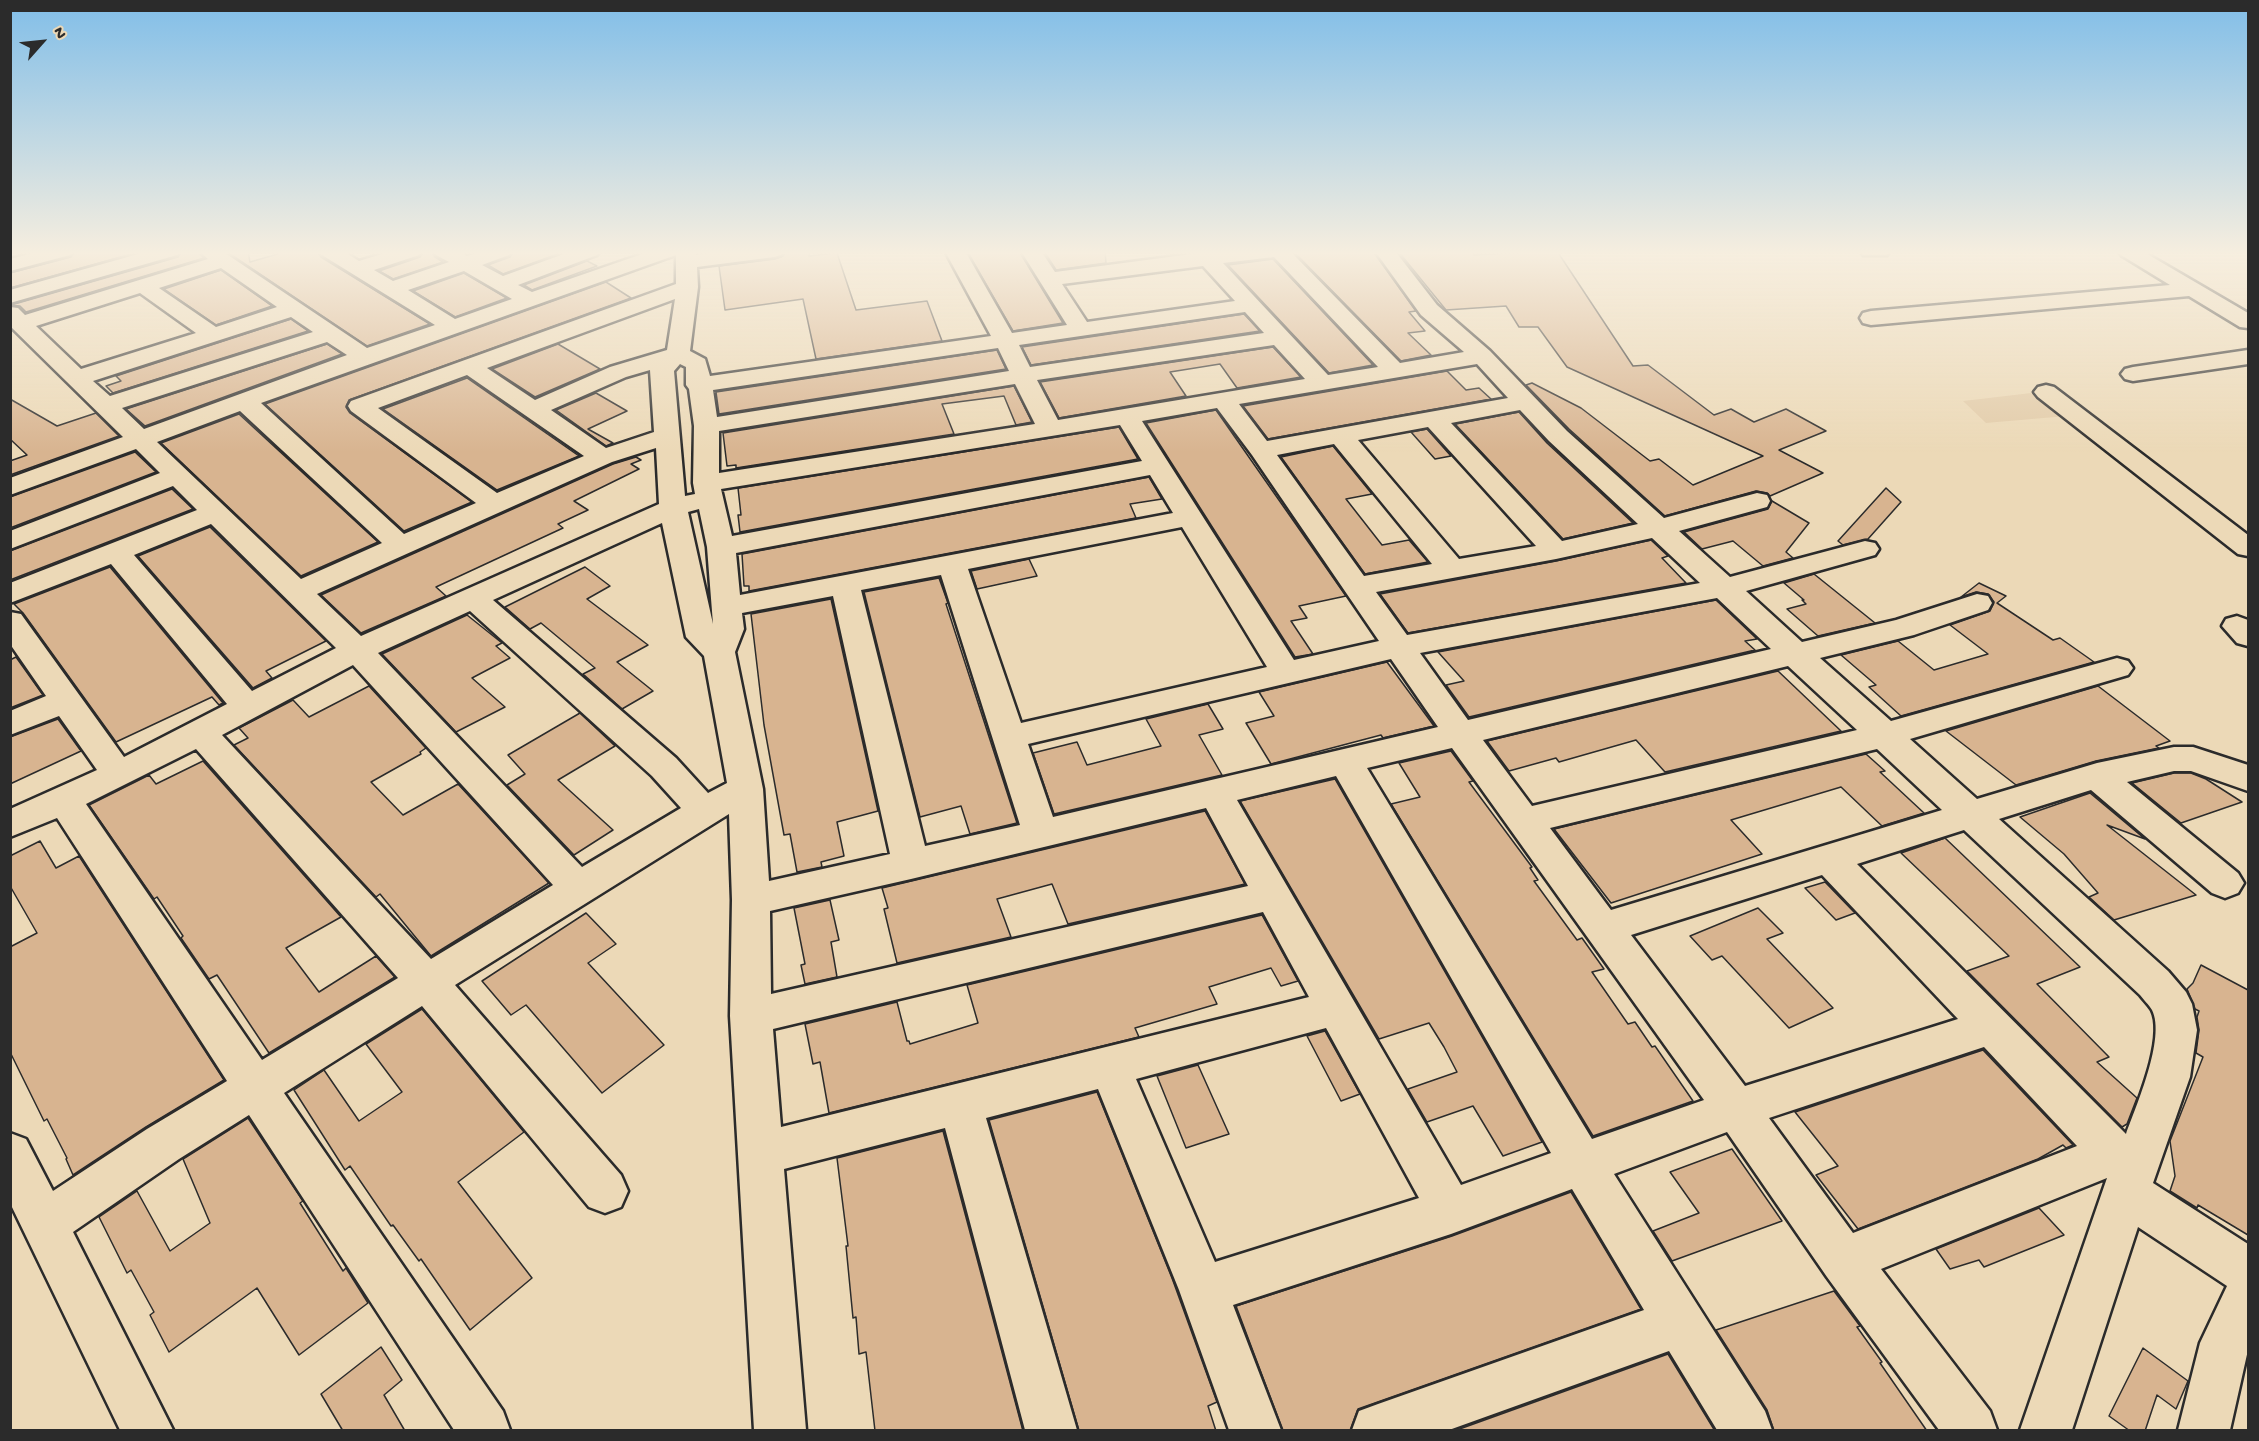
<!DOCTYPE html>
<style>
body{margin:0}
#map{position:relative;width:2259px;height:1441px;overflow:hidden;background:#ecd9b7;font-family:"Gochi Hand",sans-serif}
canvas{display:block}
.frame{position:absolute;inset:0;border:12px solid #2b2b2b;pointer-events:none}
.north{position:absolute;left:12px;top:12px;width:60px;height:60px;-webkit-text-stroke:4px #ecd9b7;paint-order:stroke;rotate:63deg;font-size:16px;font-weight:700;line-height:24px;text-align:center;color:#2b2b2b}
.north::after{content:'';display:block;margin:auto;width:21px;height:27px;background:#2b2b2b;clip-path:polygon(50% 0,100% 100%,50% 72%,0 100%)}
</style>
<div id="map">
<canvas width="2259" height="1441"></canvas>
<div class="frame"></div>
<div class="north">N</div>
</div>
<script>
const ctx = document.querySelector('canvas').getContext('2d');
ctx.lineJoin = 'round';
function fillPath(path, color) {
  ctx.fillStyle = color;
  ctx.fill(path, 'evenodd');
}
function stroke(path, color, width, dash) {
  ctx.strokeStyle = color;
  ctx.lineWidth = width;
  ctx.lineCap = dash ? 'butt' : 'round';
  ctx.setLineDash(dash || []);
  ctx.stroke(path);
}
fillPath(new Path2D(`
 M2031,393L2067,416L1986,423L1963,401Z`), '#e2cba8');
const building = new Path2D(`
 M75,251H142L10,288V273L71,257Z
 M182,251H197L204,258L26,312L20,306L11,305L178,257Z
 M226,251H248L250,262L288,251H317L321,257L430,324L367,346Z
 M424,251H431L435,257L443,262L393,279L379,271L420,257Z
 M514,251H566L503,274L488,265L510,257Z
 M786,251H809V256L837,253L856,310L927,301L942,341L816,359L803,299L725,310L719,266L775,259L783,256Z
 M967,251H1019L1063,323L1013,331Z
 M1044,251H1105L1106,263L1056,270Z
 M1293,251H1373L1416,311L1409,312L1425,331L1408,333L1431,355L1401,361Z
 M1398,251H1470L1474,255L1557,251L1633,366L1648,365L1714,415L1731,409L1754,422L1786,409L1826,431L1779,450L1823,473L1770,496L1767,493L1756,491L1665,516L1569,429L1526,385L1532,383L1581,408L1650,461L1659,459L1693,485L1763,456L1567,367L1538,327H1519L1506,306L1446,310Z
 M1273,259L1373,365L1329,373L1228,265Z
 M587,261L597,266L532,290L524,285Z
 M221,270L272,306L216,325L164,289Z
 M464,273L507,298L455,317L413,291Z
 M606,282L631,298L349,400L346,407L350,413L472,502L404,531L265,404Z
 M1244,314L1260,331L1031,365L1022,347Z
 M291,319L308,331L113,393L106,386L121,381L116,376Z
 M327,344L342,354L145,426L126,409Z
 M558,344L600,369L535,397L492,369Z
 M1273,347L1301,377L1237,388L1220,364L1170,372L1186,396L1059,418L1040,382Z
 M997,350L1006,369L719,414L716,392Z
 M1447,371L1466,390L1479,388L1491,399L1268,439L1243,406Z
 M467,378L579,456L497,490L383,409Z
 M1014,386L1032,422L1016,425L1004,396L942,404L954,434L736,468V465L727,466L723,433Z
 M596,393L627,411L588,429L613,443L606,446L556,410Z
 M10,399L57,426L96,413L119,436L10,475V461L27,455L10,439Z
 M1216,410L1346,596L1299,606L1307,618L1291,621L1313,654L1295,657L1146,423Z
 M1519,412L1547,443L1633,523L1563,539L1455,424Z
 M239,414L378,542L301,576L161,443Z
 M1119,427L1138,459L740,532L738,515H741L738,488Z
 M1427,429L1451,456L1435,459L1411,432Z
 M1333,446L1372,494L1346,499L1382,545L1409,540L1428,562L1365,574L1281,457Z
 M135,452L156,472L10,528V497Z
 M636,457L641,460L631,464L639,469L574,501L588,510L558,524L563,528L436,587L446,596L361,633L321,595L613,464Z
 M1149,477L1162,499L1130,504L1136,518L749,591V586H744L742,554Z
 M1886,488L1901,502L1868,539L1843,545L1838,541Z
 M172,489L193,509L10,580V551Z
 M1772,501L1809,523L1786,552L1793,558L1763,566L1733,541L1702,549L1684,532L1768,509Z
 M210,527L326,641L266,671L272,678L253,688L138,556Z
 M1651,540L1668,556L1662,558L1686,583L1408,633L1380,594L1556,561Z
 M1029,559L1037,576L977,589L971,571Z
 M110,567L223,703L219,705L212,697L116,742L23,613L14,604Z
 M585,567L610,586L587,599L648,645L617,662L653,691L622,709L583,674L595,668L541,623L530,629L505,607Z
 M1814,574L1875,623L1818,636L1787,609L1806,604L1802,600H1804L1784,583Z
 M939,578L948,603L946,604L1017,823L970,834L961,806L920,817L864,592Z
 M1979,583L2006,596L1997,603L2053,640L2060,638L2094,662L1901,716L1869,687L1876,685L1841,655L1898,641L1934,670L1988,654L1950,625L1990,611L1994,602L1988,594L1976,592L1961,597Z
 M831,599L878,811L837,822L844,856L821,862L822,867L797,872L790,834L784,835L764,725L751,614Z
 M1716,600L1757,639L1745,641L1755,650L1469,717L1446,685L1464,681L1438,652Z
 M467,615L502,643L496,646L510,658L472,678L505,707L456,732L382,654Z
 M16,657L43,695L10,708V660Z
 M1387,662L1434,726L1383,738L1381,735L1271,764L1246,723L1274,716L1259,692Z
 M1778,671L1841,731L1665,772L1636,740L1559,762L1556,758L1509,771L1487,741Z
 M369,686L426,748L420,752L421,754L371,782L403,815L458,784L549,883L431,956L380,894L376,897L234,745L248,738L239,728L293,700L309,717Z
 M2098,686L2170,741L2156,746L2159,748L2096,761L2016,785L1946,731Z
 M1208,704L1223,729L1199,735L1222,775L1054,814L1033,753L1077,742L1087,765L1161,746L1146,719Z
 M580,713L615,746L558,780L613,830L574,855L507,785L525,774L508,755Z
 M58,719L81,751L10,784V737Z
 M1451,751L1473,781L1469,782L1532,867L1530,868L1538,880L1534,881L1577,940L1582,938L1604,969L1592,972L1628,1024L1635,1022L1652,1047L1655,1046L1693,1101L1593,1136L1391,804L1420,797L1399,763Z
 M1866,754L1885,771L1880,772L1924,813L1882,826L1841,787L1731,820L1762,854L1611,903L1554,829Z
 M203,761L341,917L286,948L319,992L376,956L395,977L269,1053L217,975L209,979L181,938L183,936L157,897L154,899L89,805L149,775L156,784Z
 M2174,773H2191L2206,779L2242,802L2181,823L2132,783Z
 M1335,779L1542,1142L1503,1156L1473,1106L1427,1122L1408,1089L1457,1072L1444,1047L1429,1023L1379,1039L1240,801Z
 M2090,793L2145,839L2107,825L2196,895L2114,920L2089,897L2098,893L2064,854L2020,817Z
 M1205,811L1245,884L1068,924L1052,884L997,899L1011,937L897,963L884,909L888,908L882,888Z
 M1945,838L2080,967L2037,984L2109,1057L2097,1062L2137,1098L2127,1124L2122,1127L1967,971L2009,956L1901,853Z
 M40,841L56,868L79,856L224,1080L146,1127L73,1175L66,1159L67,1158L47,1119L44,1121L10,1052V947L37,933L10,886V856Z
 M1825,882L1855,913L1836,920L1805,888Z
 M830,900L839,940L831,942L837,977L805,984L801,965L805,964L794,908Z
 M1758,908L1783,933L1767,939L1833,1008L1789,1028L1722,956L1712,960L1690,936Z
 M586,913L616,944L588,963L664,1045L602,1093L526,1005L511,1015L482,981Z
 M1262,915L1298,981L1281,986L1271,968L1209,987L1217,1004L1135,1028L1139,1037L829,1113L820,1062L813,1064L805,1024L897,1002L907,1041H909L910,1044L978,1023L967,985Z
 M2201,965L2248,990V1235L2198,1205L2197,1208L2170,1191L2175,1176L2170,1141L2203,1057L2196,1053L2199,1030L2197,1017L2199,1011L2195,1009L2187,989L2193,983Z
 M422,1009L524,1132L458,1182L532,1278L470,1330L421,1259L419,1261L393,1225L391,1226L350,1166L345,1170L294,1090L324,1070L359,1121L402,1092L366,1044Z
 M1325,1031L1360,1094L1341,1101L1307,1036Z
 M1983,1050L2073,1145L2066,1148L2063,1145L2038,1159L1858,1229L1816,1175L1838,1166L1795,1112Z
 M1198,1065L1229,1134L1186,1148L1157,1076Z
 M1097,1092L1172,1278L1217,1402L1208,1406L1216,1431H1079L989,1120Z
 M248,1118L303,1201L300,1203L343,1271L346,1268L368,1303L299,1355L257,1288L169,1352L150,1315L154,1312L131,1270L127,1273L99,1217L137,1191L170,1251L210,1223L183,1159Z
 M943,1131L1023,1431H875L866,1352L859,1354L856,1317L853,1318L846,1246H848L837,1158Z
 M1732,1149L1782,1221L1672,1261L1653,1231L1699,1213L1670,1172Z
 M1571,1192L1641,1309L1358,1409L1350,1431H1283L1236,1306L1452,1236Z
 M2039,1208L2064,1235L1984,1267L1979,1260L1950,1269L1936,1249Z
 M1834,1291L1860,1326L1857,1327L1882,1362L1880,1363L1927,1431H1774L1767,1410L1716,1330Z
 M381,1347L402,1380L384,1395L405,1431H343L321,1394Z
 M2143,1348L2188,1381L2176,1409L2157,1395L2145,1431H2130L2109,1416Z
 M1668,1354L1715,1431H1454Z`);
fillPath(building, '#d8b490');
stroke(building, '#2b2b2b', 1.5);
const minor = new Path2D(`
 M41,251H73L70,255L10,271V259Z
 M149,251H180L177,255L10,303V290Z
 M199,251H222L367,348L435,325L322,255L319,251H343L359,261L392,251H422L419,255L374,270L393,281L449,262L436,255L433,251H457L467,256L483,251H512L509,255L482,265L503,276L572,251H600L597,255L518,285L532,292L651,251H696V255L729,251H784L781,255L774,257L697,267L698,287L690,351L705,359L710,376L991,336L945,251H965L1012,333L1067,325L1021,251H1041L1055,272L1207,252L1290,251L1400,363L1464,352L1421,315L1375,251H1395L1437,305L1490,351L1567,431L1664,518L1757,493L1767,495L1770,501L1767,507L1679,531L1730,577L1865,541L1875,543L1879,549L1875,555L1746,591L1802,642L1896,620L1977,594L1988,596L1992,603L1988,610L1914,635L1820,658L1891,721L2117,658L2128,661L2133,668L2128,675L1910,739L1977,799L2097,763L2174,747H2193L2248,765V791L2191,771H2174L2127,782L2238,873L2244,883L2238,893L2225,898L2212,893L2091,790L1999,819L2168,971L2186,992L2192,1004L2197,1030L2190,1077L2153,1183L2248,1244V1350L2230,1430H2178L2200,1343L2227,1286L2138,1227L2072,1430H2020L2107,1178L1881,1269L1990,1411L1997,1430H1939L1827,1277L1727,1132L1614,1174L1765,1411L1772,1430H1717L1669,1351L1449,1430H1352L1359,1411L1378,1404L1644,1310L1572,1189L1451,1234L1233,1305L1281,1430H1229L1179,1290L1098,1089L986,1118L1077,1430H1025L945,1128L784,1169L806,1430H754L730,1016L732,900L729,814L455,985L621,1175L628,1191L621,1207L605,1213L589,1207L422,1006L284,1093L503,1411L510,1430H454L249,1115L179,1159L73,1232L173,1430H120L10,1203V1133L26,1139L53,1191L147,1129L227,1081L57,818L10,837V809L97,770L59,716L10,735V711L46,696L10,644V612L21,614L124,757L227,704L111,564L10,603V583L197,510L173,486L10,549V531L160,473L136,449L10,495V478L123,437L10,326V307L18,308L25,315L208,259ZM676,255V284L351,401L348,406L351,411L476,503L404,534L261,403ZM1274,257L1378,367L1328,375L1223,263ZM1203,266L1235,301L1087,322L1062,284ZM221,268L277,307L216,327L159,288ZM464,271L512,299L455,319L408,290ZM140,293L196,333L81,369L36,326ZM675,299L667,350L610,367L535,400L487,368ZM1245,312L1264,333L1030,367L1019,345ZM291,317L313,332L110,396L93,381ZM327,342L347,355L144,429L122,408ZM1274,345L1305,379L1058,420L1037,380ZM998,348L1009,371L717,417L713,390ZM680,364L686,367V385L689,389L694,426L693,483L695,494L685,496L674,371ZM1477,364L1508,398L1267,441L1239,404ZM650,370L654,432L606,448L551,410L626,377ZM467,375L584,456L497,493L378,408ZM1015,384L1035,424L719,473V431ZM1217,408L1252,455L1379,641L1294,660L1142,421ZM1520,410L1549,441L1638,524L1562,541L1451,423ZM240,411L382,543L301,579L157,442ZM1120,425L1142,461L732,536L721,489ZM1428,427L1536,546L1459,559L1358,440ZM1334,444L1432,564L1364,576L1277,455ZM656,448L659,504L361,636L317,594L612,462ZM1150,475L1173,513L740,595L736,553ZM699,509L707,547L713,624L688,512ZM662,523L686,637L704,656L727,783L708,793L676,758L493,600ZM211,524L336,648L252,691L134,555ZM1182,527L1267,667L1021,723L968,569ZM1652,538L1700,583L1407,635L1376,592L1556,559ZM941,575L1020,825L925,846L861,590ZM833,596L890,854L769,881L763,789L735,652L744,629L742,613ZM1717,598L1771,649L1468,720L1420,653ZM470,611L652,776L681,808L582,867L378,653ZM1391,659L1438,727L1053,817L1028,744ZM353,665L553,885L431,959L222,735ZM1788,666L1857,730L1532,806L1483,740ZM1452,748L1704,1100L1592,1139L1367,768ZM196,749L398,978L262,1060L86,804ZM1877,749L1942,810L1611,910L1550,828ZM1336,776L1551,1153L1461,1185L1237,800ZM1206,808L1248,886L771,994L770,911L911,879ZM1964,830L2140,995C2143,999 2149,1005 2152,1010C2166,1038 2136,1106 2126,1134L1857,864ZM1822,875L1958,1019L1745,1086L1631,935ZM1263,912L1309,997L781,1127L773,1029ZM1326,1028L1419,1198L1215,1262L1136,1079ZM1984,1047L2077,1146L1853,1233L1769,1118Z
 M1860,251H1890L1887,255H1863Z
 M2118,251H2142L2248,313V328L2240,327L2189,296L1871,325L1863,323L1860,318L1863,313L1871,311L2170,285L2121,255Z
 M2248,350V364L2133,381L2125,379L2121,374L2125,369L2133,367Z
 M2046,385L2054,387L2248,535V556L2238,554L2038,397L2034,392L2038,387Z
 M2237,616L2248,620V646L2237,643L2222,626L2226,619Z`);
stroke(minor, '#2b2b2b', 5);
fillPath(minor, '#ecd9b7');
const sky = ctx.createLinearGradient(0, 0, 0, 452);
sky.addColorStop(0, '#81bee8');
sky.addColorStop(0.56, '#f6eedf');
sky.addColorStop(1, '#f6eedf00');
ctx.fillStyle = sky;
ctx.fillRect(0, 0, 2259, 452);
</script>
